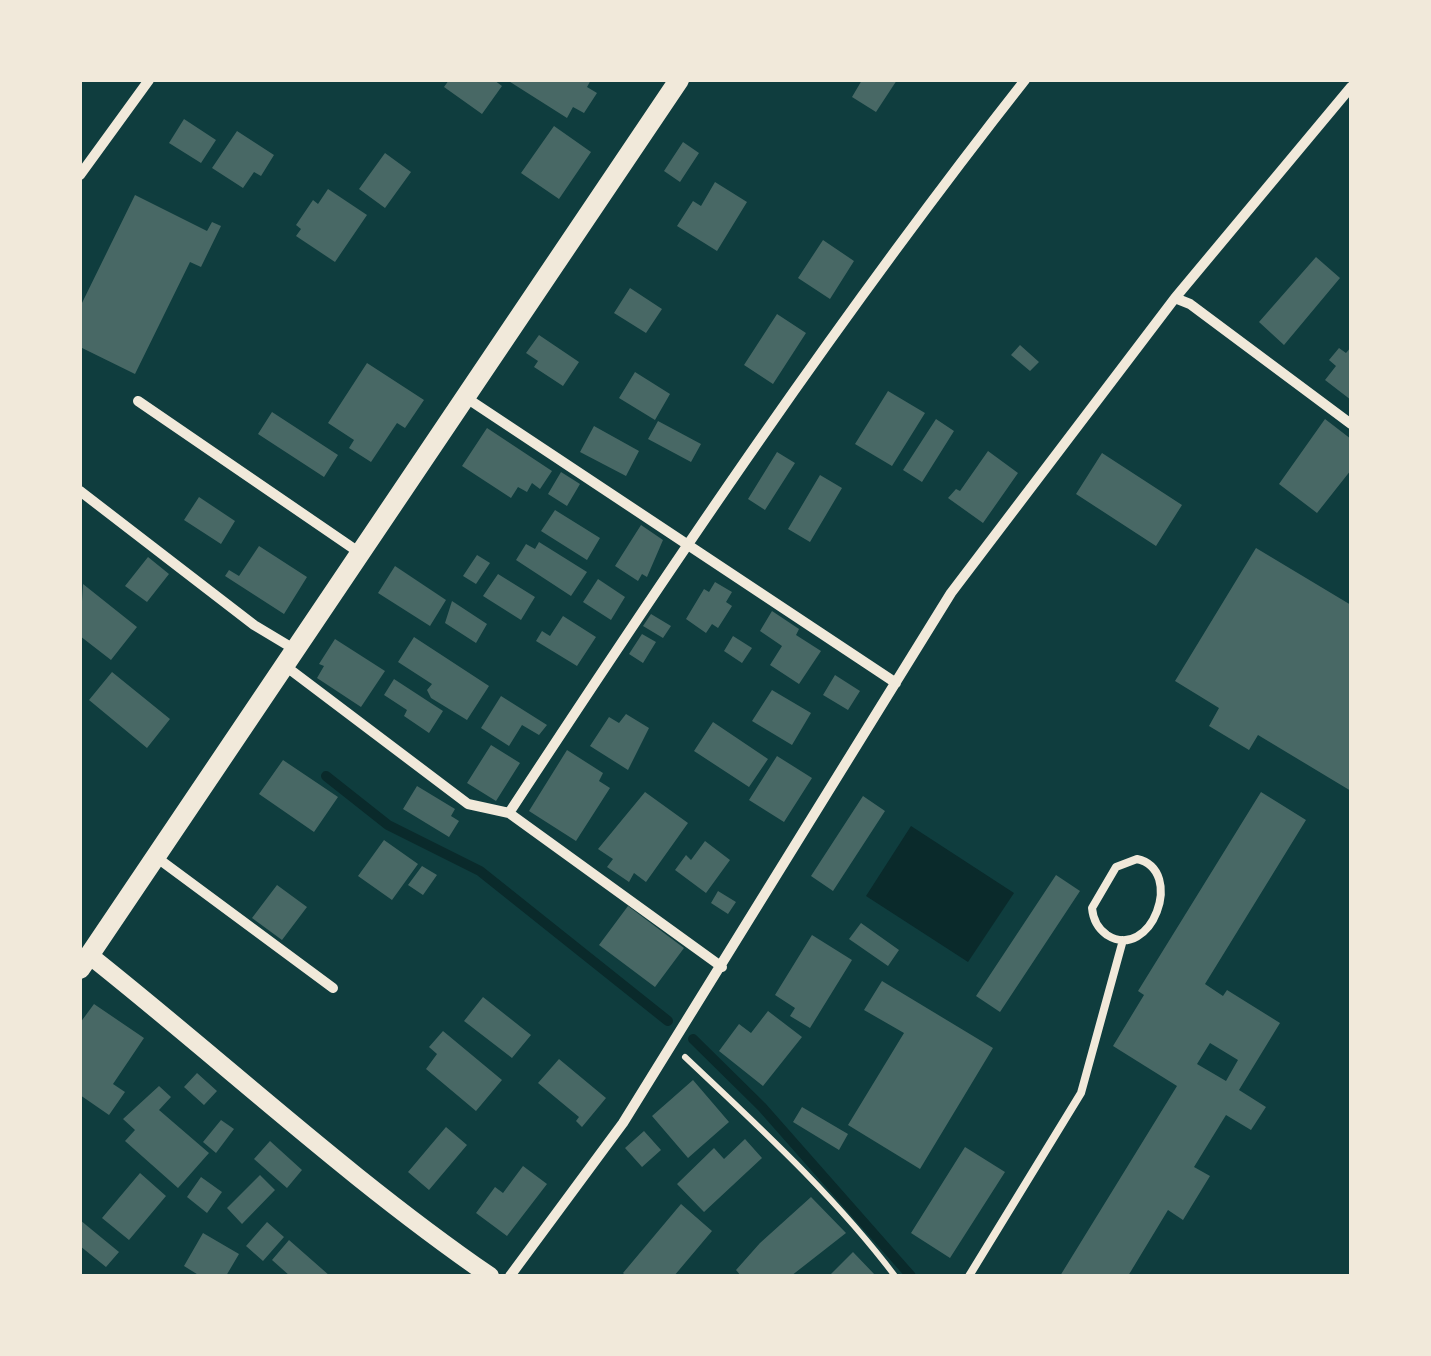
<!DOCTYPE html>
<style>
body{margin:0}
#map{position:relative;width:1431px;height:1356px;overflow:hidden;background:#0f3d3e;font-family:"Roboto Condensed",sans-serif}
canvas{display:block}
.frame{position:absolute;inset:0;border:82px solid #f1e9da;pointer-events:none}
</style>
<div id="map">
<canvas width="1431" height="1356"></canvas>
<div class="frame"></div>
</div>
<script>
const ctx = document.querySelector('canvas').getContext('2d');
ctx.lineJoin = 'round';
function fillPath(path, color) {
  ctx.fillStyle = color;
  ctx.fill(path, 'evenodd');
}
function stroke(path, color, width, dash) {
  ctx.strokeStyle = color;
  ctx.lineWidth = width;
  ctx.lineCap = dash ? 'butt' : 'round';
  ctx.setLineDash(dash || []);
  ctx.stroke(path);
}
fillPath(new Path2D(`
 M911,826L1014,893L968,962L866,896Z`), '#0a2a2b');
stroke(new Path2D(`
 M326,776L388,825L480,871L668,1021
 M693,1039L762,1107L911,1276`), '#0a2a2b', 10);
fillPath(new Path2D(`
 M449,80H494L502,86L482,114L444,87Z
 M507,80H591L587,87L597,93L584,113L573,107L567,118Z
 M862,80H897L876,112L852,97Z
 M184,119L216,140L201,163L169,143Z
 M554,126L591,152L559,199L521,173Z
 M237,131L274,155L261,176L254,172L243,188L212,168Z
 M683,142L699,153L680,182L664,171Z
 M385,153L411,172L385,208L359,189Z
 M715,182L747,202L717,251L677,226L693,201L701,206Z
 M328,189L367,215L335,262L296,236L301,229L296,225L313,200L318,204Z
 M135,195L207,231L212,222L221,226L201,267L190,262L135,374L80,347V307Z
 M823,240L854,261L830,299L798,278Z
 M1316,257L1340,278L1284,345L1259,322Z
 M630,288L662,309L646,333L614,313Z
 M777,314L806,333L773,384L744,365Z
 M539,335L579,362L563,386L534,367L538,361L526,353Z
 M1020,345L1039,362L1030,371L1011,355Z
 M1351,347V400L1325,380L1336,366L1329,360L1339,348L1346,353Z
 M367,363L424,400L405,428L397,423L371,462L349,448L354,440L328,423Z
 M635,372L670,394L655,420L619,398Z
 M888,391L925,413L892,466L855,444Z
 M272,412L338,455L324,477L258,434Z
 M936,419L954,431L922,482L903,470Z
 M1325,419L1351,439V470L1317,513L1279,484Z
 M658,421L701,444L691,462L648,439Z
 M594,426L639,451L626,476L580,452Z
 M487,428L552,471L540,489L532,483L527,492L518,487L511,498L462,466Z
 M988,451L1018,473L983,523L948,498L956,489L960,491Z
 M777,452L795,463L765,510L748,499Z
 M1102,453L1182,505L1156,546L1076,494Z
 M561,472L580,484L567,506L548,494Z
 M820,475L842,488L810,542L788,529Z
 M199,497L235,521L221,544L184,520Z
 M555,510L600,538L587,560L541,531Z
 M641,525L663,540L647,577L642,574L638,581L615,566Z
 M539,542L587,572L571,596L516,560L526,544L535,549Z
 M259,546L307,577L284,614L225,576L229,570L239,576Z
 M1256,548L1351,605V791L1258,735L1249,750L1209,726L1219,708L1175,681Z
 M477,555L490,563L476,584L463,576Z
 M148,557L169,574L147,602L125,586Z
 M395,566L446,600L430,626L378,593Z
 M498,574L535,597L521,620L483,596Z
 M598,579L625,597L611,620L583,602Z
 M715,582L732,592L726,602L732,606L718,628L712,624L706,633L686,619L704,589L709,592Z
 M83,584L137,627L111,660L80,636Z
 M452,601L487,624L476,643L445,623Z
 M772,611L799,629L796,635L821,651L799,684L770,665L782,646L760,631Z
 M651,614L671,626L663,638L643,626Z
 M563,616L596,637L577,666L536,641L542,631L550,636Z
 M642,634L656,642L643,663L629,654Z
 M733,636L752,648L742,663L724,651Z
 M414,637L489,686L467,720L431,698L427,690L432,684L398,662Z
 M335,639L385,671L361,707L317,678L324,666L319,664Z
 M112,672L170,719L147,748L89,700Z
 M835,675L860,691L848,710L823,695Z
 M394,679L443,711L429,733L404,716L407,710L384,695Z
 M772,690L811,713L792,745L752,721Z
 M501,696L547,725L539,735L522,725L509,746L481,728Z
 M626,714L649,728L628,770L590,746L609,717L619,723Z
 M713,722L768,759L749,787L694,751Z
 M491,745L520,763L496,801L467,783Z
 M567,750L603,773L599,781L610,788L576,841L529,811Z
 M777,756L812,778L784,822L749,800Z
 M283,760L338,797L314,832L259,794Z
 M417,786L455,809L451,816L459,821L449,837L403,809Z
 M645,792L688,823L646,882L634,873L629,882L607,867L613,859L598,849Z
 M1261,792L1306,820L1205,984L1223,996L1227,990L1280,1023L1239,1090L1266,1107L1251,1130L1226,1115L1194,1167L1210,1176L1183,1220L1168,1210L1128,1276H1060L1177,1086L1113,1046L1144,995L1138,991ZM1210,1043L1238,1060L1226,1081L1197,1064Z
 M863,796L885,811L833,891L811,876Z
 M384,840L418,864L392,900L358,876Z
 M705,841L730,860L706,893L675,870L686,855L691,860Z
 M422,866L437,875L423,895L408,885Z
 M1056,875L1080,891L1000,1012L976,996Z
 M277,885L307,907L282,940L252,918Z
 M718,891L736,902L728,914L711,903Z
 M628,906L684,948L655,987L599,945Z
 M861,923L899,950L888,966L849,939Z
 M812,935L852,960L810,1028L790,1016L795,1008L775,995Z
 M882,981L993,1048L920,1169L848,1125L904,1033L864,1010Z
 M483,997L531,1035L512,1058L464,1021Z
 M94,1004L144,1038L113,1084L125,1092L109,1115L80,1095V1023Z
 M768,1011L802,1037L763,1086L719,1051L739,1024L751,1033Z
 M443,1031L502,1080L476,1111L426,1069L437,1054L429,1047Z
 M559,1059L606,1098L582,1127L576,1121L579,1117L538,1083Z
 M197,1073L217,1091L204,1105L184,1087Z
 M693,1080L729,1122L688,1158L652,1116Z
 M159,1086L171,1097L159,1110L209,1153L178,1188L125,1141L135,1130L123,1119Z
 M802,1107L848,1134L839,1150L793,1122Z
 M221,1120L234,1129L216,1153L203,1142Z
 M446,1127L467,1145L429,1190L408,1172Z
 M644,1131L661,1150L642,1167L625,1148Z
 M745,1139L762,1158L704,1212L677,1184L714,1148L724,1159Z
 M270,1141L302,1170L287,1188L254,1159Z
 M965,1147L1005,1172L950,1258L911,1233Z
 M523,1166L547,1184L507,1236L476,1213L495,1187L503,1193Z
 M140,1173L166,1196L129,1240L102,1218Z
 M260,1175L275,1190L242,1224L227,1208Z
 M201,1177L222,1192L207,1213L187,1197Z
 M811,1197L846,1233L791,1276H741L736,1270L760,1243Z
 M681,1204L712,1231L674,1276H626L623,1273Z
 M80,1220L119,1252L106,1267L80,1246Z
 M267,1222L284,1237L263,1261L246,1246Z
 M203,1233L239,1254L226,1276H200L184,1266Z
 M289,1240L330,1276H290L272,1260Z
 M853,1252L876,1276H829Z`), '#486865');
stroke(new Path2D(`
 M685,1057C758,1126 834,1195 895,1276`), '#f1e9da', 6);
stroke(new Path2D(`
 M1137,859C1186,870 1151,963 1107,935C1097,928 1093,919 1092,908L1116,867Z
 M969,1276L1081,1093L1123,940`), '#f1e9da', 8);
stroke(new Path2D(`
 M80,175L149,80
 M1175,298L1190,304L1351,424
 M465,397L896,683
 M138,401L360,553
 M80,491L254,625L294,649
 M284,665L468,804L509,813L722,967
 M509,813C673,563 840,315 1025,80
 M156,857L333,988
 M510,1276L623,1123L951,593L1175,298L1351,87`), '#f1e9da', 10);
stroke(new Path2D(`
 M89,955C224,1062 349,1179 490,1276`), '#f1e9da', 18);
stroke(new Path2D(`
 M80,969L679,80`), '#f1e9da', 20);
</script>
